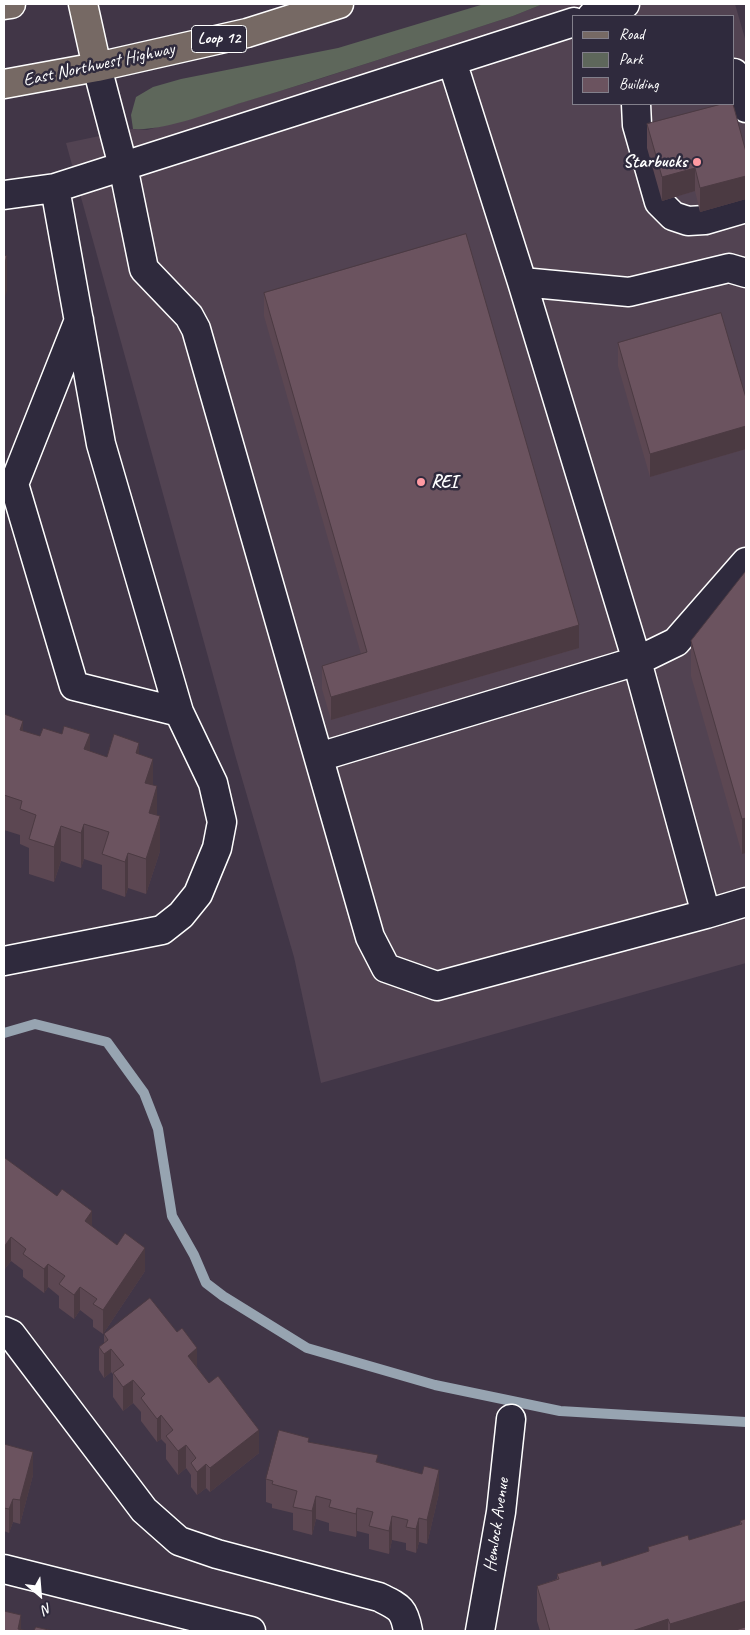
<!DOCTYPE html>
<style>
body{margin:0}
#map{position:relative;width:750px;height:1635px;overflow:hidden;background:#413647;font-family:Caveat,sans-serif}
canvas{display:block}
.frame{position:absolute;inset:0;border:5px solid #fff;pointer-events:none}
.legend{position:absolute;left:572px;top:15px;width:162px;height:90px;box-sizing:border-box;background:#2f2a3d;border:1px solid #827f8b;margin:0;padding:6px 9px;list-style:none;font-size:15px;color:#fff}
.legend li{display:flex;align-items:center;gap:10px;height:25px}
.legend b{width:25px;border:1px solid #827f8b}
.north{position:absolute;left:15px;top:1570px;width:50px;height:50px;-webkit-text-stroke:4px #2f2a3d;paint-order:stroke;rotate:153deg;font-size:14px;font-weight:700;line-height:20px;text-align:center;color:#fff}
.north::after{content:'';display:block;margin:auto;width:18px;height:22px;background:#fff;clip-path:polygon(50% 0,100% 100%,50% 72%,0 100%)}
</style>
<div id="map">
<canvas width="750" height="1635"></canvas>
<div class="frame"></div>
<ul class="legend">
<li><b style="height:6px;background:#766964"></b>Road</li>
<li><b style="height:14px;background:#5e675b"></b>Park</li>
<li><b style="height:14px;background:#6b535f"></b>Building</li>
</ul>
<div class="north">N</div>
</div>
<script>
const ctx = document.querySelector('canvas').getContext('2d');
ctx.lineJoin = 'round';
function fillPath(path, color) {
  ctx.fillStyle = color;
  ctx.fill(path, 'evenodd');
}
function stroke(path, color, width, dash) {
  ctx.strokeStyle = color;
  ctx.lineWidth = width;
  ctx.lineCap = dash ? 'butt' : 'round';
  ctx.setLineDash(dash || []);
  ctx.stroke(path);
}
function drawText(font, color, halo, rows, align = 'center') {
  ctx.font = font + ' Caveat,sans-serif';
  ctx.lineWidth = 5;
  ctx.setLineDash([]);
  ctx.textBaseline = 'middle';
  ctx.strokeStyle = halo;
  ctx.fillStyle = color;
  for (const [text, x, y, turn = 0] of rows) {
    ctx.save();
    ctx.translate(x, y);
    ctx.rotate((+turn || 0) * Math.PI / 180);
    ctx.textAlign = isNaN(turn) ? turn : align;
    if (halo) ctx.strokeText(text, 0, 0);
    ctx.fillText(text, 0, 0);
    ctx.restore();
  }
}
fillPath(new Path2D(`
 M543,4H735L746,42V963L321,1083L294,957L236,758L66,143L133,129L147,130L176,122L313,81L513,16ZM574,16H734V104H574Z`), '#524352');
fillPath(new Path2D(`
 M484,4H543L513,16C423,45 334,75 244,102C211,112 166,131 133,129L131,115L136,97L153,87L181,79L338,48Z`), '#5e675b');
stroke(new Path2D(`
 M4,1033L35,1024L107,1042L144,1093L158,1129L172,1216L194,1255L206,1283L223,1296L307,1348L435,1385L560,1411L746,1422`), '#97a4b1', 10);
const minor = new Path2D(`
 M592,16L625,4
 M452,61L522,282L637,661L706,914L746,902
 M97,67L123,166L144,269L189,316L196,329L370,937L386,968L437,986L706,914
 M734,73L746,108
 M636,104L637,125L659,202L673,216L688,221L705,220L746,208
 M4,195L55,188L574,22
 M522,282L629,292L729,268L746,273
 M79,320L14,484L74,686L179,712
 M319,757L637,661L676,642L746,562
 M4,961L162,930L181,915L198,894L217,848L222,822L213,783L179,712L101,444L55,188
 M4,1331L11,1334L144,1510L179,1541L217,1554L379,1597C399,1607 404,1608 408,1631
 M4,1569L251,1631
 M480,1631L501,1512L511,1419`);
const major = new Path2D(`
 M83,4L97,67
 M4,5L11,4
 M4,84L97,67L247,33L339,4`);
stroke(minor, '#fff', 31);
stroke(major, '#fff', 31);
stroke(minor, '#2f2a3d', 28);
stroke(major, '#766964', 28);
fillPath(new Path2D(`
 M647,124L746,152V199L700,212L695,191L662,201L647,148Z
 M264,293L579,648L331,720L322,689V666L361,654L264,316Z
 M618,343L746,398V449L650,477L618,366Z
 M746,571V853L742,854L691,676V641Z
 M4,714L23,731L107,757L139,754L153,785L157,816L160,851L146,894L128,888L125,897L102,889V865L84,859L81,868L61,861L54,882L29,874V848L20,844V835L4,830Z
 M4,1160L92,1226L145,1271L103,1334L93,1327V1320L80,1310L74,1319L59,1308V1296L48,1287L44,1293L23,1277V1270L11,1261L4,1270Z
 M104,1334L197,1367L259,1453L210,1492L206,1488L197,1495L191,1487V1475L186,1468L178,1475L166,1459V1444L161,1439L157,1442L141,1421V1412L133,1403L123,1411L113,1397V1374L111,1372L104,1378L99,1370V1347L104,1343Z
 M309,1442L378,1462L439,1493L427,1544L419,1542L416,1553L406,1550V1543L392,1540L389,1554L369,1549V1534L357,1531L356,1537L329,1531V1523L316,1519L312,1535L293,1530V1513L272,1508V1504L266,1502V1479Z
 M4,1444L33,1475L20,1524L13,1522L9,1533L4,1531Z
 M746,1519V1631H540L537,1621V1586L557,1579V1574L602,1566L648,1552V1547L689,1540L740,1525V1521Z`), '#5c4752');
fillPath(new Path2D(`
 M695,168V191L662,201V177Z
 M746,176V199L700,212V188Z
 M7,256V291L4,301V266Z
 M746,426V449L650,477V454Z
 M579,625V648L331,720V697Z
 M23,721V756L20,730Z
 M90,734V769L84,749Z
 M139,743V778L136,753Z
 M153,759V794L145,783Z
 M157,786V821L149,813Z
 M160,816V851L146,894V859Z
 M746,818V853L742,854V819Z
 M84,824V859L81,868V833Z
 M61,826V861L54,882V847Z
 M128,853V888L125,897V862Z
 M92,1211V1235L85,1221Z
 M11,1237V1261L4,1270V1247Z
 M145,1248V1271L103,1334V1310Z
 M48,1264V1287L44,1293V1269Z
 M80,1287V1310L74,1319V1295Z
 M197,1348V1372L188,1356Z
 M111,1349V1372L104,1378V1354Z
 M133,1380V1403L123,1411V1387Z
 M161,1415V1439L157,1442V1419Z
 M259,1430V1453L210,1492V1468Z
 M186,1445V1468L178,1475V1451Z
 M33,1452V1475L20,1524V1500Z
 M206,1464V1488L197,1495V1472Z
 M439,1470V1493L427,1544V1520Z
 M316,1496V1519L312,1535V1511Z
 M13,1499V1522L9,1533V1509Z
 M357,1508V1531L356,1537V1514Z
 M392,1516V1540L389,1554V1531Z
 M419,1518V1542L416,1553V1529Z
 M746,1601V1631H670V1624Z
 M21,1615V1631L18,1629Z
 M668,1619V1631H632Z`), '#4b3a42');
const building = new Path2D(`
 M722,104H733L746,152V176L700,188L695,168L662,177L647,124Z
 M466,234L579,625L331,697L322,666L367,652L264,293Z
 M4,255L7,256L4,266Z
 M721,313L746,398V426L650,454L618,343Z
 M746,571V818L742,819L691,641Z
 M4,714L23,721L20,730L40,736L43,728L62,734L64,726L90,734L84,749L107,757L114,734L139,743L136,753L153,759L145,783L157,786L149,813L160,816L146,859L128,853L125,862L102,854L109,832L84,824L81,833L61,826L54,847L29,839L36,815L20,809L22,801L4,795Z
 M5,1158L57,1196L62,1189L92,1211L85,1221L117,1245L125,1233L145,1248L103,1310L93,1304L97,1299L80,1287L74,1295L59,1284L65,1276L48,1264L44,1269L23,1254L26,1249L11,1237L4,1247V1160Z
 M150,1298L177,1332L182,1328L197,1348L188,1356L209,1383L218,1376L259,1430L210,1468L206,1464L197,1472L191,1463L196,1458L186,1445L178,1451L166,1436L173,1430L161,1415L157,1419L141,1398L145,1394L133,1380L123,1387L113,1373L124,1365L111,1349L104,1354L99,1347L108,1340L104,1334Z
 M279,1430L309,1438L308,1442L378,1455L376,1462L422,1474L424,1466L439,1470L427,1520L419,1518L416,1529L406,1527L408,1520L392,1516L389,1531L369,1526L373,1512L357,1508L356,1514L329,1507L331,1500L316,1496L312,1511L293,1507L297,1491L272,1484L273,1481L266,1479Z
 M4,1444L33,1452L20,1500L13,1499L9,1509L4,1508Z
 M746,1519V1601L670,1624L668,1619L632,1631H550L537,1586L559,1579L557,1574L601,1561L602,1566L649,1551L648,1547L688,1535L689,1540L742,1524L740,1521Z
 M4,1611L21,1615L18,1629L27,1631H4Z
 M36,1627L53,1631H34Z
 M746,1627V1631H733Z`);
fillPath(building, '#6b535f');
stroke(building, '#4b3a42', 1);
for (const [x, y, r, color] of [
 [697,162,5,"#ff9aa2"],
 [421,482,5,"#ff9aa2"]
]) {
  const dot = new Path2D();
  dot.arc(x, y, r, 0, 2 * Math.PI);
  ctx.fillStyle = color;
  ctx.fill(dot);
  stroke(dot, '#2f2a3d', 2);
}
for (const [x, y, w] of [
 [219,39,55]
]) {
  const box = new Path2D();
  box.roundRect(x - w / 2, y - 13.5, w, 27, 4);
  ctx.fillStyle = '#2f2a3d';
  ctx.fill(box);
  stroke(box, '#fff', 1);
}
drawText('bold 16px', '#fff', null, [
 ["Loop 12",219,39]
]);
drawText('18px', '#fff', '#2f2a3d', [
 ["East Northwest Highway",99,65,-12],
 ["Hemlock Avenue",497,1525,-82]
]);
drawText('bold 18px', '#fff', '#2f2a3d', [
 ["Starbucks",687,162],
 ["REI",431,482,"left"]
], 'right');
</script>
